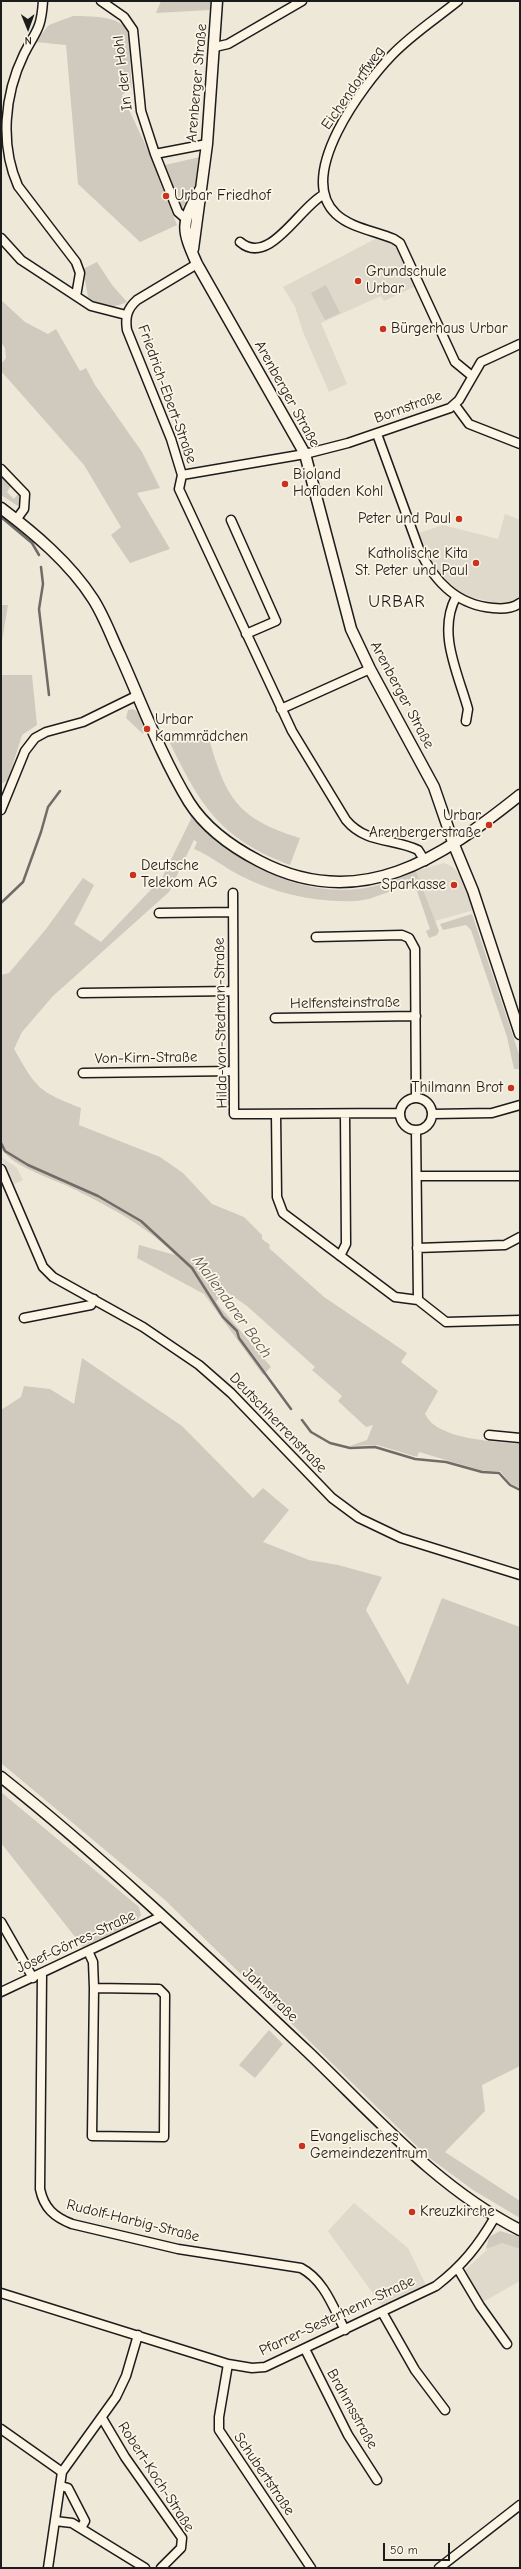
<!DOCTYPE html>
<meta charset="utf-8">
<style>
body{margin:0}
#map{position:relative;width:521px;height:2569px;overflow:hidden;background:#eee8d9;font-family:"Comic Neue",sans-serif}
canvas{display:block}
.frame{position:absolute;inset:0;border:2px solid #1c1c1c;pointer-events:none}
.north{position:absolute;left:8px;top:8px;width:40px;height:40px;-webkit-text-stroke:3px #fcf5e5;paint-order:stroke;rotate:179deg;font-size:11px;font-weight:700;line-height:16px;text-align:center;color:#1c1c1c}
.north::after{content:'';display:block;margin:auto;width:14px;height:18px;background:#1c1c1c;clip-path:polygon(50% 0,100% 100%,50% 72%,0 100%)}
.scale{position:absolute;left:383px;top:2543px;width:67px;height:18px;box-sizing:border-box;border:2px solid #1c1c1c;border-top:0;padding-left:5px;font-size:12px;line-height:14px;white-space:nowrap;color:#1c1c1c;-webkit-text-stroke:3px #fcf5e5;paint-order:stroke}
</style>
<div id="map">
<canvas width="521" height="2569"></canvas>
<div class="frame"></div>
<div class="north">N</div>
<div class="scale">50 m</div>
</div>
<script>
const ctx = document.querySelector('canvas').getContext('2d');
ctx.lineJoin = 'round';
function fillPath(path, color) {
  ctx.fillStyle = color;
  ctx.fill(path, 'evenodd');
}
function stroke(path, color, width, dash) {
  ctx.strokeStyle = color;
  ctx.lineWidth = width;
  ctx.lineCap = dash ? 'butt' : 'round';
  ctx.setLineDash(dash || []);
  ctx.stroke(path);
}
function drawText(font, color, halo, rows, align = 'center') {
  ctx.font = font + ' "Comic Neue",sans-serif';
  ctx.lineWidth = 3.5;
  ctx.setLineDash([]);
  ctx.textBaseline = 'middle';
  ctx.strokeStyle = halo;
  ctx.fillStyle = color;
  for (const [text, x, y, turn = 0] of rows) {
    ctx.save();
    ctx.translate(x, y);
    ctx.rotate((+turn || 0) * Math.PI / 180);
    ctx.textAlign = isNaN(turn) ? turn : align;
    if (halo) ctx.strokeText(text, 0, 0);
    ctx.fillText(text, 0, 0);
    ctx.restore();
  }
}
fillPath(new Path2D(`
 M379,237L396,245L416,286L384,301L381,296L321,323L347,384L329,392L303,332L295,307L283,287Z
 M505,514L520,520V598L510,602L497,603L466,596L456,589L439,572L428,556L419,533L443,525L498,539Z
 M444,863L453,867L461,877L474,910L435,921L416,871Z
 M1,1157L17,1168L23,1180L14,1184Z
 M354,2203L408,2248L426,2285L382,2306L328,2231Z
 M502,2243L520,2249V2281L483,2302L465,2270L491,2246Z`), '#ded9cb');
fillPath(new Path2D(`
 M161,1H211V10L156,13Z
 M73,16C144,16 126,32 132,88L122,95L163,182L160,183L161,185L177,225L140,242L78,184L66,45L35,42L49,25Z
 M200,157L194,191L182,208L165,165Z
 M97,262L112,285L127,302C113,309 100,307 88,297L83,269Z
 M326,285L340,313L325,320L311,293Z
 M1,300L25,322L48,334L56,329L80,371L86,368L95,385L142,452L160,488L137,493L170,549L130,563L111,535L121,527L84,465L1,371V364L6,358L5,348L1,342Z
 M1,473L12,484L7,492L14,499L19,493L22,502L18,506L1,495Z
 M1,605H8L1,647Z
 M1,675H32L37,725L22,735L8,780L1,784Z
 M133,709C143,714 147,725 143,734L126,718L128,710Z
 M207,732C225,795 234,818 300,838L290,865C221,839 201,807 170,743L183,735Z
 M190,814C230,860 295,896 358,889C378,887 397,879 416,871L439,931L437,935L429,938L426,931L430,929L417,891L412,886C393,887 376,900 356,901C317,903 276,894 241,876C225,868 211,856 194,849L197,842L194,840L169,892L53,996L22,1032L14,1049C37,1089 38,1091 81,1108L79,1125L160,1157L183,1173L212,1204L244,1217L262,1235V1239L270,1245L269,1248L324,1297L407,1353L401,1362L438,1391L425,1414C437,1440 494,1441 520,1444V1488L511,1484L500,1471H483L419,1452L417,1457L377,1445L350,1446L367,1440L373,1425L366,1427L338,1401L342,1396L312,1370L315,1367L247,1306L224,1290L216,1302L271,1367L263,1375L204,1294L137,1258L139,1245L175,1255C148,1227 111,1208 76,1190C54,1179 15,1168 1,1149V975L9,973L46,929L83,878L94,885L74,924L101,942L162,878L191,819Z
 M472,914L520,1057V1069H514L507,1037L471,930L466,925L443,930L440,924Z
 M82,1358L182,1426L253,1498L263,1488L289,1510L263,1542L309,1560L338,1565L382,1577L366,1610L408,1685L442,1598L520,1627V2066L482,2085L485,2111L445,2152L520,2201V2218L473,2190L427,2156L165,1900L1,1763V1410L21,1397L24,1386L50,1389L74,1404Z
 M1,1792L139,1907L141,1915L137,1921L83,1947L1,1843Z
 M269,2030L283,2044L255,2078L239,2065Z
 M500,2231L520,2237V2249L502,2243L486,2249L489,2237Z`), '#cfcabd');
stroke(new Path2D(`
 M1,517L32,543L39,555
 M41,567L43,584L39,609L49,695
 M1,903L23,882L41,832L48,807L60,791
 M1,1143L5,1151L28,1165L98,1196L141,1221L192,1268L223,1317L237,1331L239,1338L291,1409
 M302,1420L311,1432L330,1443L350,1448L375,1447L415,1459L446,1462L482,1472L499,1473L510,1485L520,1490`), '#6f6c67', 2.5);
const minor = new Path2D(`
 M43,1C41,31 36,30 24,54C4,95 0,145 18,186L76,262L80,273L76,296
 M101,1L124,17L133,30L141,111L155,154
 M458,1C437,18 411,35 392,55C363,85 295,175 336,214C351,228 375,231 394,239L400,243L455,362L472,376
 M215,47L228,44L302,1
 M185,218L178,212L155,154L207,144
 M1,238L21,260L91,306L126,315
 M240,242C269,267 299,208 323,195
 M197,264L137,300C127,309 125,317 127,330L171,439L182,475L179,489L292,731L346,820C366,844 393,838 418,850L425,861
 M455,405L469,424L520,444
 M377,434L419,549C434,581 456,605 493,608C502,609 512,609 520,603
 M1,469L25,494L24,509L16,520
 M182,475L305,454L348,443L450,408L459,400L481,362L520,344
 M231,520L276,621L246,634
 M456,597C437,633 458,673 468,709L466,721
 M281,709L370,669
 M1,810L25,751L35,738L46,732L83,722L138,695
 M233,893L234,1114L400,1113
 M159,913L233,912
 M316,937L402,935L409,938L415,949L416,1098
 M82,993L233,991
 M275,1018L416,1016
 M83,1073L233,1071
 M400 1114a16 16 0 1 1 32 0a16 16 0 1 1-32 0Z
 M276,1114L277,1197L283,1213L395,1297L418,1300
 M433,1114L492,1113L520,1105
 M416,1130L418,1300L446,1322L520,1320
 M1,1169L43,1267L53,1277L143,1327L199,1365L231,1393L332,1498L359,1518L401,1538L520,1575
 M417,1176H520
 M417,1248L505,1245L520,1237
 M340,1256L346,1244L345,1114
 M24,1318L91,1305L94,1299
 M489,1435L520,1438
 M1,1922L33,1978
 M88,1951L93,1962L94,1988L92,2136L164,2137L165,1995L159,1989L94,1988
 M42,1974L40,2189C44,2208 54,2217 72,2224L178,2249L301,2268C324,2280 333,2307 345,2330
 M1,1992L162,1916
 M458,2269L480,2306L507,2344
 M1,2293L228,2364L252,2368L265,2367L436,2286C463,2265 478,2246 495,2217
 M382,2312L415,2370L445,2410
 M305,2349L348,2435L377,2480
 M228,2364L219,2417V2430L311,2568
 M102,2418L125,2457L182,2538L181,2548L161,2568
 M1,2429L62,2472
 M61,2486L68,2488L85,2521L81,2528
 M55,2521L72,2523L145,2568
 M48,2568L62,2472L116,2397L126,2376L138,2335
 M439,2568L520,2505`);
const tertiary = new Path2D(`
 M200,190C181,224 181,228 197,264L305,454L351,629L370,669L434,787L454,845L473,891L520,1034
 M193,249L207,144L217,1
 M1,508C34,533 70,563 93,599C104,616 111,636 120,655C142,704 161,756 189,802C206,829 232,847 259,861C360,914 441,858 520,795
 M1,1777C109,1863 208,1958 308,2052C374,2115 437,2188 520,2230`);
stroke(minor, '#1c1c1c', 11);
stroke(tertiary, '#1c1c1c', 13);
stroke(minor, '#fcf5e5', 8);
stroke(tertiary, '#fcf5e5', 10);
for (const [x, y, r, color] of [
 [166,196,4,"#c8321e"],
 [358,281,4,"#c8321e"],
 [383,329,4,"#c8321e"],
 [285,484,4,"#c8321e"],
 [459,519,4,"#c8321e"],
 [476,563,4,"#c8321e"],
 [147,729,4,"#c8321e"],
 [489,825,4,"#c8321e"],
 [133,875,4,"#c8321e"],
 [454,885,4,"#c8321e"],
 [511,1088,4,"#c8321e"],
 [302,2146,4,"#c8321e"],
 [412,2212,4,"#c8321e"]
]) {
  const dot = new Path2D();
  dot.arc(x, y, r, 0, 2 * Math.PI);
  ctx.fillStyle = color;
  ctx.fill(dot);
  stroke(dot, '#fcf5e5', 1.5);
}
drawText('15px', '#1c1c1c', '#fcf5e5', [
 ["In der Hohl",123,73,-97],
 ["Arenberger Straße",197,83,-85],
 ["Eichendorffweg",353,88,-55],
 ["Friedrich-Ebert-Straße",167,394,70],
 ["Arenberger Straße",287,394,61],
 ["Bornstraße",408,407,-20],
 ["Arenberger Straße",402,695,62],
 ["Helfensteinstraße",345,1003,-1],
 ["Hilda-von-Stedman-Straße",221,1023,-91],
 ["Von-Kirn-Straße",146,1058,-1],
 ["Deutschherrenstraße",278,1423,46],
 ["Josef-Görres-Straße",76,1942,-25],
 ["Jahnstraße",270,1995,44],
 ["Rudolf-Harbig-Straße",133,2221,14],
 ["Pfarrer-Sesterhenn-Straße",337,2316,-25],
 ["Brahmsstraße",352,2409,61],
 ["Schubertstraße",264,2474,56],
 ["Robert-Koch-Straße",156,2477,57]
]);
drawText('15px', '#1c1c1c', '#fcf5e5', [
 ["Urbar Friedhof",174,196],
 ["Grundschule",366,272],
 ["Urbar",366,289],
 ["Bürgerhaus Urbar",391,329],
 ["Bioland",293,475],
 ["Hofladen Kohl",293,492],
 ["Peter und Paul",451,519,"right"],
 ["Katholische Kita",468,554,"right"],
 ["St. Peter und Paul",468,571,"right"],
 ["Urbar",155,720],
 ["Kammrädchen",155,737],
 ["Urbar",481,816,"right"],
 ["Arenbergerstraße",481,833,"right"],
 ["Deutsche",141,866],
 ["Telekom AG",141,883],
 ["Sparkasse",446,885,"right"],
 ["Thilmann Brot",503,1088,"right"],
 ["Evangelisches",310,2137],
 ["Gemeindezentrum",310,2154],
 ["Kreuzkirche",420,2212]
], 'left');
drawText('italic 16px', '#5b5854', '#fcf5e5', [
 ["Mallendarer Bach",232,1307,54]
]);
ctx.letterSpacing = '1px';
drawText('17px', '#1c1c1c', '#fcf5e5', [
 ["URBAR",397,602]
]);
ctx.letterSpacing = '0px';
</script>
